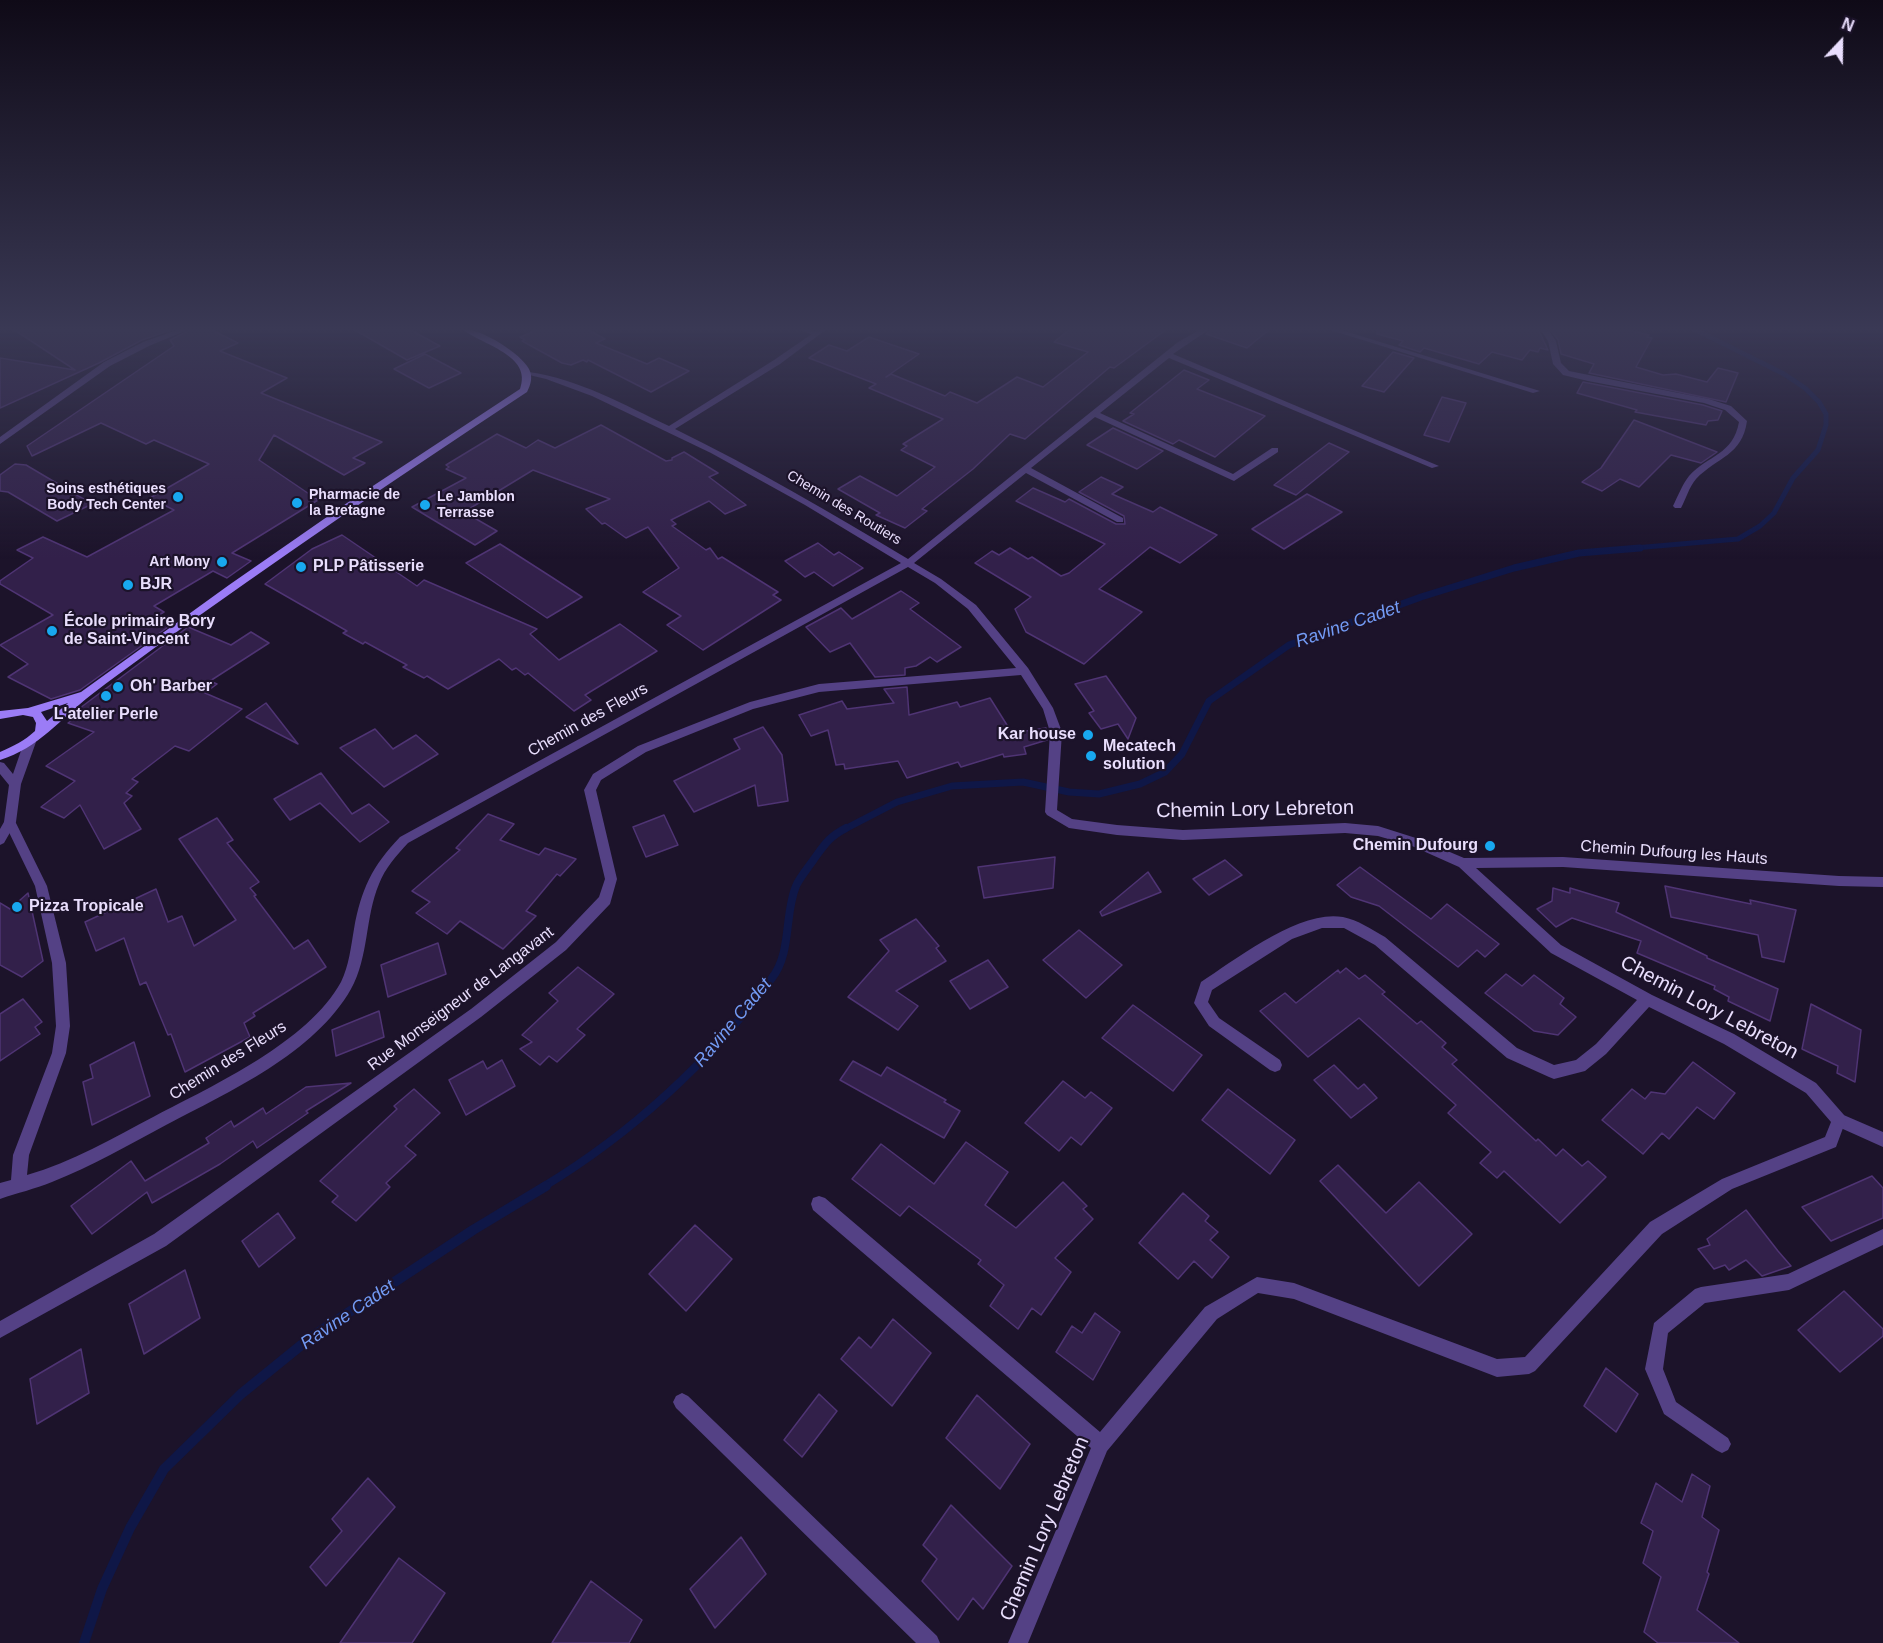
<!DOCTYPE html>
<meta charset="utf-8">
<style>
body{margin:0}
#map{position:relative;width:1883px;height:1643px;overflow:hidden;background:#1c132a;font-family:Arial,sans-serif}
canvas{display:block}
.north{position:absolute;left:1811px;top:12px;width:60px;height:60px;-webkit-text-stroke:4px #1c132a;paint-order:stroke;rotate:22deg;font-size:16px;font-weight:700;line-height:24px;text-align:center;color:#e9defd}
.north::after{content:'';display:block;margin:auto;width:21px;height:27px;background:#e9defd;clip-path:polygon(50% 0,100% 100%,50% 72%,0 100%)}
</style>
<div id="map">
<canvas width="1883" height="1643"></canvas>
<div class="north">N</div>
</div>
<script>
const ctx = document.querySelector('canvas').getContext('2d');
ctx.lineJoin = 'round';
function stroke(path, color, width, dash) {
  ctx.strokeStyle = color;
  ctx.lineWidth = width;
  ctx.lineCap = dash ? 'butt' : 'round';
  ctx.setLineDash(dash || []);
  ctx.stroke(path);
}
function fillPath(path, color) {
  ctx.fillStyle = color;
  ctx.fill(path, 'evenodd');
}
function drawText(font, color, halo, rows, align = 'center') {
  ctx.font = font + ' Arial,sans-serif';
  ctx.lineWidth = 4.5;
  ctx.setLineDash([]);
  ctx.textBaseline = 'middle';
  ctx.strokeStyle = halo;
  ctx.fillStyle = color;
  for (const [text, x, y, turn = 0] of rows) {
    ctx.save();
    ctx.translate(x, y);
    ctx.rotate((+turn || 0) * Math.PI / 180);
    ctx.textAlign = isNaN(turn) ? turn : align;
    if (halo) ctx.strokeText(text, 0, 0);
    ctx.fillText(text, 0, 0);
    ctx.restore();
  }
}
stroke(new Path2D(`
 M1623,549L1738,539L1760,526L1774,513L1793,478L1818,450L1826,425V414L1819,402L1805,388L1784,374L1694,329`), '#0f1747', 5);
stroke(new Path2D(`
 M843,830L897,802L952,786L1023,782L1069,792L1099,794L1140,784L1165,772L1182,754L1209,701L1289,645L1421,597L1514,568L1579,553L1640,548`), '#0f1747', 7);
stroke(new Path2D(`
 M543,1187C632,1133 709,1062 772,978C792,952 784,915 796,886C800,877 808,868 814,859C825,844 829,837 846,828`), '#0f1747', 8);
stroke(new Path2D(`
 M84,1643L102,1589L130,1528L164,1469L241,1394L310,1338L473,1230L546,1186`), '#0f1747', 10);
const building = new Path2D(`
 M13,329H174L142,340L99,363L0,408V358L75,370Z
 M192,329H210L238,343L220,351L287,378L261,393L382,442L353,458L365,463L344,475L274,435L259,460L318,500L232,553L251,561L227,578L213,571L154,606L164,612L159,615L175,622L80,690L51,699L8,677L28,664L0,645L53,615L0,584V581L33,558L17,550L43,537L87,557L174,510L150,498L209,464L154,440L146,444L101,423L32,456L27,446L174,346L170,340Z
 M353,329H409L440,346L407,360Z
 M540,329H587L605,339L596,343L647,364L659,358L689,371L651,392L588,360L587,362L583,360L571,365L562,363L522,341L525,340L520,337Z
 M1070,329H1167L1114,368L1110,367L1025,439L1010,434L973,469L922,509L927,511L905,528L876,515L880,513L838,489L860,476L897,496L935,467L901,450L907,446L903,444L943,419L869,388L876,384L809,358L829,345L847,351L869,337L919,354L886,377L891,374L945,396L950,392L977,403L1017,377L1043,387L1088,352L1054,342Z
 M1212,329H1270L1247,348L1206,334Z
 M1377,329H1538L1548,350L1540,348L1538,352L1530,350L1522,360L1492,352L1479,364L1424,348L1420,352L1399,345L1403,341L1377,334Z
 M1550,329H1625L1649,335L1647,337L1652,338L1636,367L1663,375L1676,374L1707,382L1718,368L1738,373L1726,402L1589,373L1594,364L1561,354L1558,340Z
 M1393,352L1414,358L1384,392L1362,386Z
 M425,354L461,373L429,388L394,369Z
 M1184,370L1209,380L1197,389L1265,416L1215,457L1179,440L1173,444L1123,421L1134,414L1130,413Z
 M1583,382L1703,405L1722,411L1718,420L1708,421L1706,425L1635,412L1637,410L1577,393Z
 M1442,397L1466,403L1449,442L1424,435Z
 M1634,420L1717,452L1701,463L1671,455L1639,487L1620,479L1602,491L1582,482L1601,468Z
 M601,425L666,461L672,460V458L684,452L718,473L709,477L746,505L725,514L709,501L671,520L676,524L672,526L706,550L710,548L718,559L722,557L778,592L773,595L781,600L703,650L667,625L681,616L643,592L679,568L648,527L626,538L605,523L602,524L586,509L610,499L533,470L464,512L497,531L475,545L412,507L466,478L446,469L449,467L446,465L497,434L526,448L538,440L555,448Z
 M1113,428L1163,451L1137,469L1087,445Z
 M1329,443L1349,452L1296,495L1274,485Z
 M15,464L26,465L92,504L57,521L8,492L0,491V475Z
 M1101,477L1123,487L1112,494L1153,512L1160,507L1217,535L1180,563L1150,547L1099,589L1142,612L1084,664L1026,632L1015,609L1031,597L975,563L992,551L999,555L1010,548L1028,559L1032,557L1061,576L1069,573L1105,544L1016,501L1033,488L1065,502L1069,499L1116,524H1125L1124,516L1079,492Z
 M1307,494L1342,512L1284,549L1252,529Z
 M342,535L417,586L424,580L537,629L530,634L559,660L620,624L657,651L585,695L591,700L574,711L528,673L525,675L516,668L512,670L499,659L448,689L427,676L424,678L403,667L407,665L365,642L363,644L343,633L347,631L265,584L312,549Z
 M818,543L834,555L839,552L863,568L833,586L814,572L805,577L785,561Z
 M500,544L553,578L582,597L547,618L466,563Z
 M901,591L919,603L910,609L961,647L937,662L930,657L916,666L905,668V675L875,677L850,643L830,652L806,627L841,608L852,619Z
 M188,627L231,645L251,632L269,643L210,681L217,684L205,693L242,709L189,751L175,746L132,779L138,782L126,793L132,796L124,803L141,829L104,849L80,805L64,818L41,807L75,781L46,766L94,732L68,723L81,713L76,711Z
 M1106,676L1136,718L1128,739L1118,724L1101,729L1089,713L1094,711L1075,684Z
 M907,687L909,715L957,702L960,707L990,698L1012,733L1046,728L1047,740L1024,747L1026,754L1004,757L1003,754L961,767L958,762L907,778L898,761L845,769L844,764L836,765L828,730L811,736L799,715L842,701L847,709L894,703L884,689Z
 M266,703L298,744L246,717Z
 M763,727L782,755L788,801L758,806L755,785L694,812L674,781L740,749L734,739Z
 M375,729L393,749L416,735L438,754L384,787L340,748Z
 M321,773L352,814L369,804L389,822L360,842L320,803L290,820L274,799Z
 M488,814L514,824L500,840L539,855L545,848L576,859L560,876L557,874L526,911L536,916L503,949L460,921L447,934L416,913L430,902L412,891L460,850L456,848Z
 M664,815L678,845L646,857L633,827Z
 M217,818L233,840L227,843L259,882L250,888L256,895L254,896L294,949L308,940L326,967L253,1013L255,1016L244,1023L250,1037L185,1072L171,1034L168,1035L146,982L140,985L124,938L96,951L85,922L156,889L168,922L182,916L194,946L236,920L179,839Z
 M1055,857L1053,888L984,898L978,867Z
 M1225,860L1242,875L1209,895L1193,879Z
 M1360,867L1431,919L1447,904L1499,944L1485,957L1477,950L1458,967L1379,906L1351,897L1337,885Z
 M1148,872L1161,892L1102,916L1100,912Z
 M1665,886L1751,904L1750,900L1796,910L1784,962L1762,957L1758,935L1671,917Z
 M1553,888L1570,893V888L1619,903L1616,912L1707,956V958L1778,989L1770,1021L1728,1001L1729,997L1714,989L1715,986L1637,953L1641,941L1572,918L1556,927L1537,909L1552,901Z
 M28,893L43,961L22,977L0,965V903L10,909Z
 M916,919L939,946L936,948L946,961L896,991L918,1006L898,1030L848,997L889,951L880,940Z
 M1079,930L1122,965L1086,998L1043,960Z
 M438,943L446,974L388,997L381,965Z
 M988,960L1008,987L970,1009L950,981Z
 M578,967L614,994L577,1029L585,1035L557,1062L549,1056L540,1065L520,1049L532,1042L522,1035L558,1001L549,993Z
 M1346,968L1359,979L1365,975L1385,992L1382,994L1417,1024L1421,1021L1446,1043L1442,1047L1457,1060L1452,1064L1536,1141L1538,1139L1556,1156L1563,1149L1582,1166L1588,1161L1606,1177L1560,1223L1504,1171L1497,1178L1480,1163L1491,1152L1448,1113L1456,1105L1359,1018L1308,1057L1260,1011L1285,993L1296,1003L1338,970L1340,973Z
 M1506,974L1522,986L1534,975L1564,998L1560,1004L1576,1017L1558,1035L1534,1031L1485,993Z
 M23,999L42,1022L35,1027L40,1034L0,1061V1014Z
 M1811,1004L1861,1030L1855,1082L1837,1073L1838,1066L1802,1049Z
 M1133,1005L1202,1055L1173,1091L1102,1038Z
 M379,1011L384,1037L336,1056L332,1030Z
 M134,1042L150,1096L92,1125L83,1082L93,1078L90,1065Z
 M502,1060L515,1086L466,1115L449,1080L483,1061L487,1069Z
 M853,1061L881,1076L887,1067L946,1100L944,1102L960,1111L944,1138L840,1080Z
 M1693,1062L1735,1093L1714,1119L1697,1107L1669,1139L1662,1133L1643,1154L1602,1120L1632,1089L1645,1099L1651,1092L1665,1094Z
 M1334,1065L1358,1089L1364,1084L1377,1098L1351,1118L1314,1080Z
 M1063,1081L1085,1098L1091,1092L1112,1108L1081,1145L1071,1137L1059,1151L1025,1123Z
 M351,1083L306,1111L308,1113L257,1148L253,1141L220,1164L152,1203L147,1192L92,1234L71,1206L131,1161L145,1181L209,1143L206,1138L231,1121L234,1127L263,1108L266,1114L306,1087Z
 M414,1089L440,1113L405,1146L416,1155L386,1183L390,1187L356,1221L332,1202L338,1196L320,1181L397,1109L394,1106Z
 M1228,1089L1295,1140L1270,1174L1202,1120Z
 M966,1142L1008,1172L985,1205L1016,1228L1063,1182L1087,1206L1083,1209L1093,1219L1055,1258L1071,1272L1041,1315L1032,1308L1018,1329L990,1306L1004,1285L978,1264L981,1260L909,1206L900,1216L852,1179L881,1144L934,1184Z
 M1338,1165L1386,1213L1419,1182L1472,1234L1419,1286L1320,1181Z
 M1872,1176L1883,1188V1218L1831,1241L1802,1207Z
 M1183,1193L1209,1216L1205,1221L1218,1232L1210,1240L1229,1257L1212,1278L1194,1261L1178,1279L1139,1243Z
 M1746,1210L1778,1251L1791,1266L1762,1276L1746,1260L1729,1270L1725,1265L1714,1269L1698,1249L1710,1245L1707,1239Z
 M278,1213L295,1238L259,1267L242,1241Z
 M695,1225L732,1259L686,1311L649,1274Z
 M185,1270L200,1318L144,1354L129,1304Z
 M1844,1291L1883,1329V1336L1840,1372L1798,1330Z
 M1095,1313L1120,1332L1093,1380L1056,1352L1072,1326L1082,1333Z
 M893,1319L931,1353L892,1406L841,1359L859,1337L871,1348Z
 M81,1349L89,1393L37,1424L30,1379Z
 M1606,1368L1638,1394L1616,1432L1584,1406Z
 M819,1394L837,1411L802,1457L784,1440Z
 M977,1395L1030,1444L1000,1489L946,1438Z
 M1692,1474L1710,1486L1702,1517L1719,1530L1707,1572L1709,1574L1697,1610L1739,1643H1658L1644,1632L1661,1577L1643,1563L1653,1531L1641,1523L1656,1483L1682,1502Z
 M368,1478L395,1507L326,1586L310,1567L342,1531L332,1519Z
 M951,1505L1012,1566L983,1609L973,1598L958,1620L922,1581L937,1559L923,1545Z
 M741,1537L766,1574L715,1628L690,1589Z
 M399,1558L445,1593L412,1643H340Z
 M591,1581L642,1620L629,1643H552Z`);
fillPath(building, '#32204a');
stroke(building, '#4f3474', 1.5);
fillPath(new Path2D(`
 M797,329H807L820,334L816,336Z
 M1839,1113L1883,1132V1147L1834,1125L1832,1120L1834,1115Z
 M1883,1229V1245L1789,1290L1705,1303L1668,1333L1663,1369L1676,1402L1728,1438L1731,1444L1728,1450L1722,1453L1716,1450L1664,1414L1645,1369L1654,1323L1695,1289L1701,1287L1788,1274Z`), '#544185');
fillPath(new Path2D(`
 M180,329H190L149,346L110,366L0,444V437L104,362L143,342Z
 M819,329H827L780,364L675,429C755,468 831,513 908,559L1178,342L1201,329H1210L1173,354L1439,466L1432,468L1169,358L1100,413L1233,474L1272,448H1278V452L1234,481L1095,417L1031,468L1123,518V522H1117L1026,473L914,563L941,579L976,605L1028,668L1053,708L1062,732L1057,810L1072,819L1117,825L1183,830L1345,823L1378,826L1419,839L1464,858L1563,857L1839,876L1883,877V887L1839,886L1563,867L1476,868L1561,945L1652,995L1734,1034L1816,1083L1844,1115L1846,1120L1836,1147L1732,1189L1662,1234L1535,1371L1529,1374L1497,1377L1294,1299L1258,1293L1217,1319L1107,1451L1028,1643H1008L1091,1448L813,1210L811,1204L813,1198L819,1196L825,1198L1100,1432L1205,1307L1257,1277L1294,1283L1497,1359L1525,1357L1650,1222L1722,1179L1825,1137L1831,1122L1806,1093L1724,1044L1649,1007L1606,1054L1585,1071L1554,1079L1549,1077L1507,1058L1375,945L1344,928H1322L1292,939L1212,990L1208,1002L1219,1018L1280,1060L1282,1065L1280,1070L1275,1072L1270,1070L1209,1026L1194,1003L1201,982C1236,959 1300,909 1343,917C1358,920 1371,929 1385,937L1517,1048L1554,1065L1576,1060L1596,1044L1637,1000L1551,953L1459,867L1412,846L1378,836L1345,833L1183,840L1117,835L1069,828L1047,815L1045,812L1050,732L1043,709L1021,675L819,692L753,709L646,752L601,780L596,790L617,879L610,904L566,950L481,1017L166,1246L0,1338V1321L154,1234L471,1009L556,942L599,897L605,879L584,790L593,774L638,746L750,702L819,684L1016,668L968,609L935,583L908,567L408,843C397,855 385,868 379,884C365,917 369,957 351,989C315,1053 229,1092 166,1125C129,1145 92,1166 52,1182C35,1189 17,1193 0,1199V1183L11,1180L13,1155L52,1053L56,1026L52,963L35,886L4,822L6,819H14L47,886L66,963L70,1026L66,1053L29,1155L27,1175C72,1162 113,1138 155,1116C214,1085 308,1042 341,982C349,966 351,946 354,929C361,890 372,866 400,837L901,563L805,505L711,453L592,396L546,379L525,374L529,372C579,379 624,405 669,426L774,360Z
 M1327,329H1338L1540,391L1533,393Z
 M1540,329H1548L1556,341L1561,363L1569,371L1709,399L1731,406L1747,421C1742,456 1717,457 1696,479C1689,487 1686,499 1681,508H1675L1673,506C1678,496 1682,485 1689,476C1708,455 1733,455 1739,422L1725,410L1704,403L1588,381L1563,375L1553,364L1548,341Z
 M682,1393L688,1396L937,1636L940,1643H916L676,1408L673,1402L676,1396Z`), '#544185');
fillPath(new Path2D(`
 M30,738L36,742L21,784L16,822L4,843L0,845V829L4,822L9,785L0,774V762L4,763L13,774L24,742Z`), '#544185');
fillPath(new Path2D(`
 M462,329C479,327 521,353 529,369C533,377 531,384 527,392C401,475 276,560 153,649C133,664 111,679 91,695C60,719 39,748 0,760V752C14,746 24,741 35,731L36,723L33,717L23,715L0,719V711L28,708L81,692L229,585L347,503L520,389C533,355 482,345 462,329ZM68,703L47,721L41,712Z`), '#9b7cf6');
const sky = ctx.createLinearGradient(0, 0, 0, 559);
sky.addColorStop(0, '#0f0a17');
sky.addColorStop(0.59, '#3a3955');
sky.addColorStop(1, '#3a395500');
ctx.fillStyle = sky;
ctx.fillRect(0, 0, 1883, 559);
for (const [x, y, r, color] of [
 [178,497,6,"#18a8ef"],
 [297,503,6,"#18a8ef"],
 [425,505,6,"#18a8ef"],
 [222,562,6,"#18a8ef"],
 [301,567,6,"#18a8ef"],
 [128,585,6,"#18a8ef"],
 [52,631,6,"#18a8ef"],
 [118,687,6,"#18a8ef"],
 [106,696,6,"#18a8ef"],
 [1088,735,6,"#18a8ef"],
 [1091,756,6,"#18a8ef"],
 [1490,846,6,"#18a8ef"],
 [17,907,6,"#18a8ef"]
]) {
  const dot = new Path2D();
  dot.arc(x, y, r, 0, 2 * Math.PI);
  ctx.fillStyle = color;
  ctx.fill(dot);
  stroke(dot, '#1c132a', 2);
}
drawText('bold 14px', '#e9defd', '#1c132a', [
 ["Soins esthétiques",166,489],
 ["Body Tech Center",166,505],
 ["Pharmacie de",309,495,"left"],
 ["la Bretagne",309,511,"left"],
 ["Le Jamblon",437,497,"left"],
 ["Terrasse",437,513,"left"],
 ["Art Mony",210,562]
], 'right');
drawText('14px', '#e9defd', '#1c132a', [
 ["Chemin des Routiers",844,508,31]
]);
drawText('bold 16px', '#e9defd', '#1c132a', [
 ["PLP Pâtisserie",313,567],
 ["BJR",140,585],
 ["École primaire Bory",64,622],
 ["de Saint-Vincent",64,640],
 ["Oh' Barber",130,687],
 ["L'atelier Perle",106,715,"center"],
 ["Kar house",1076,735,"right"],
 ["Mecatech",1103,747],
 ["solution",1103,765],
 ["Chemin Dufourg",1478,846,"right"],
 ["Pizza Tropicale",29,907]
], 'left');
drawText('16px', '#e9defd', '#1c132a', [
 ["Chemin des Fleurs",588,720,-29],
 ["Chemin Dufourg les Hauts",1674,853,4],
 ["Rue Monseigneur de Langavant",461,999,-37],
 ["Chemin des Fleurs",228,1061,-32]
]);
drawText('italic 18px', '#739bf5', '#1c132a', [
 ["Ravine Cadet",1348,625,-19],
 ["Ravine Cadet",733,1023,-50],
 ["Ravine Cadet",348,1315,-34]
]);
drawText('20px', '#e9defd', '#1c132a', [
 ["Chemin Lory Lebreton",1255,810,-1],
 ["Chemin Lory Lebreton",1709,1008,28],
 ["Chemin Lory Lebreton",1045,1529,-67]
]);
</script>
